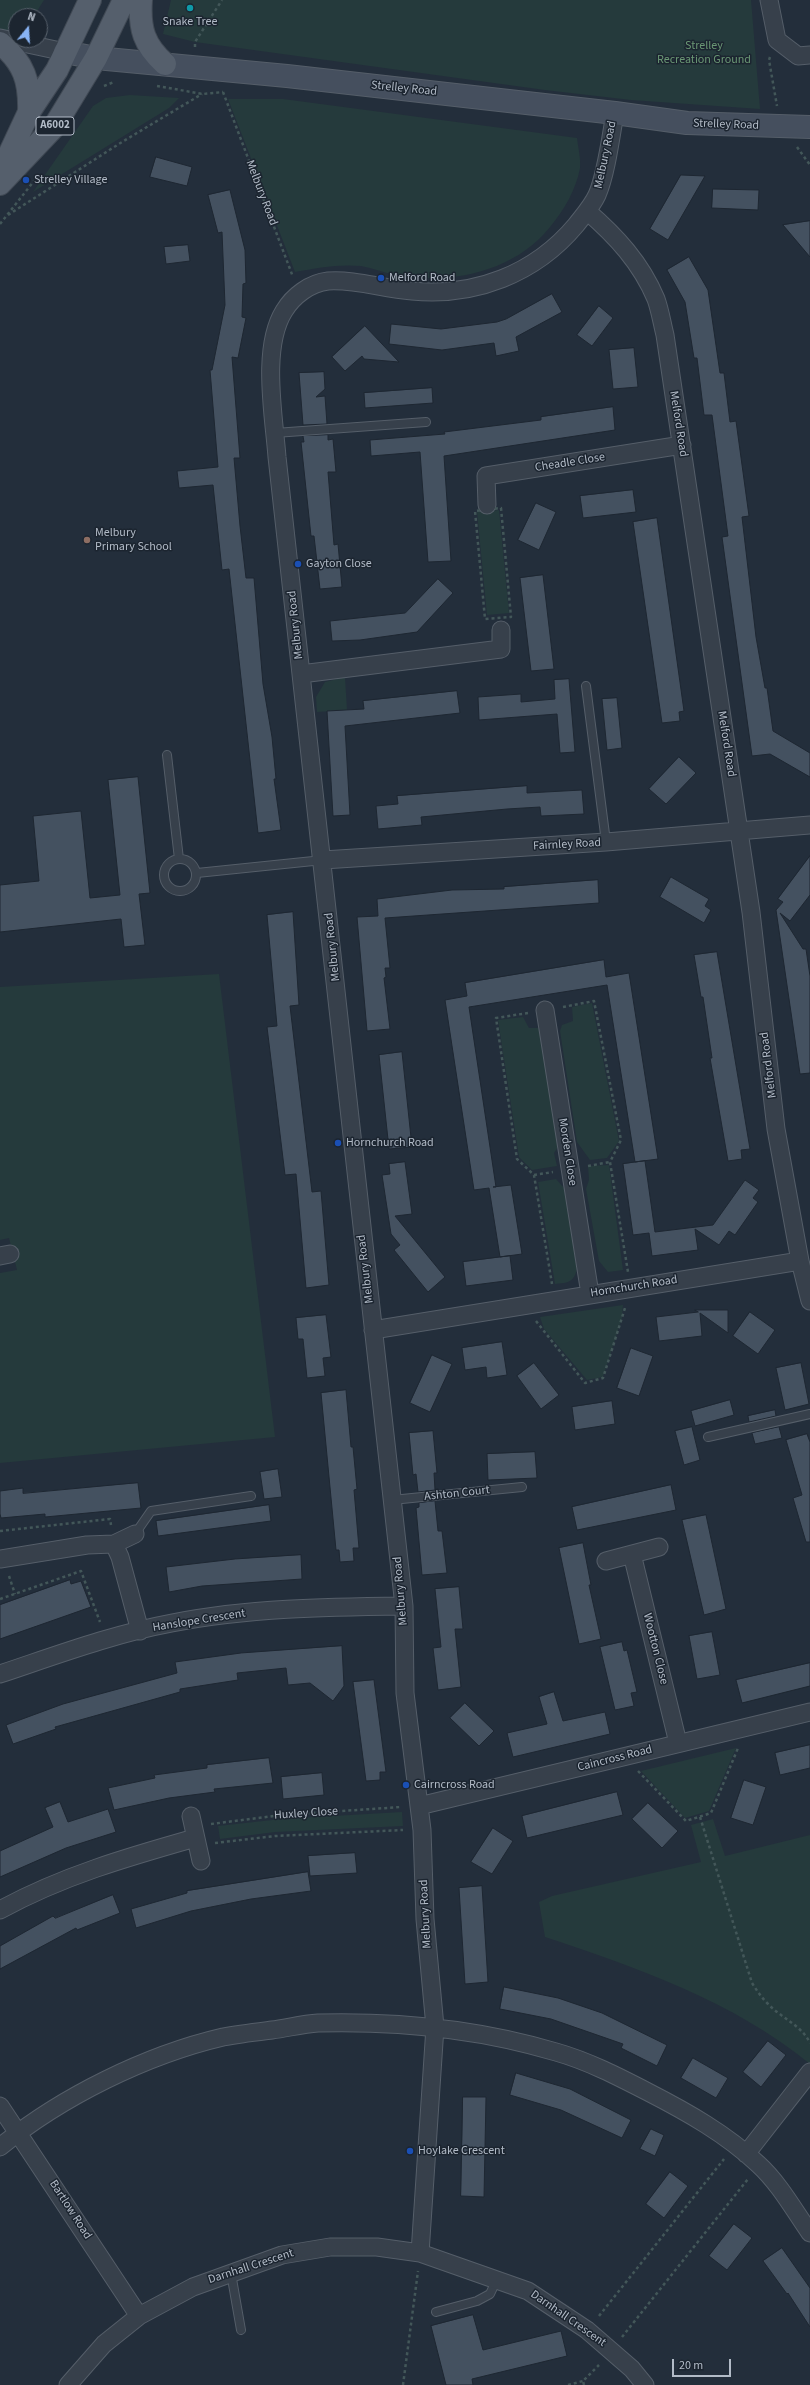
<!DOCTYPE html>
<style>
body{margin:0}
#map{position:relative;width:810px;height:2385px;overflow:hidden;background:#232e3b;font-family:"Source Sans 3",sans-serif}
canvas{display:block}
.north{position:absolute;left:8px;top:8px;width:40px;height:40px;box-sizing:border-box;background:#1c2530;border:1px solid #58616c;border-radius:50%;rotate:18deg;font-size:11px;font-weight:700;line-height:16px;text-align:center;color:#b2bbc7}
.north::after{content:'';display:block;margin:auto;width:14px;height:18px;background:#89b4f5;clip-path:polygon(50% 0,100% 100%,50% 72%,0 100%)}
.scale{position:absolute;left:672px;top:2359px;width:59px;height:18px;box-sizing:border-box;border:2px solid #b2bbc7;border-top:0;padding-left:5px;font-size:12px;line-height:14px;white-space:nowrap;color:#b2bbc7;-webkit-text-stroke:3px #1c2530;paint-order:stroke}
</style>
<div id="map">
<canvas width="810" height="2385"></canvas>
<div class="north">N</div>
<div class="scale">20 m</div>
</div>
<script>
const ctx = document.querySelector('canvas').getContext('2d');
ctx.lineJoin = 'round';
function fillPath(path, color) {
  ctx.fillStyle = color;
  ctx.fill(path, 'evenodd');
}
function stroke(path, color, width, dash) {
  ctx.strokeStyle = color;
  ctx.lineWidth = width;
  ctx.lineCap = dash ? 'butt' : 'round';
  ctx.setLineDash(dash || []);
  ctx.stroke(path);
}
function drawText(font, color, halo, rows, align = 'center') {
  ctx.font = font + ' "Source Sans 3",sans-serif';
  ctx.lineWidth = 3;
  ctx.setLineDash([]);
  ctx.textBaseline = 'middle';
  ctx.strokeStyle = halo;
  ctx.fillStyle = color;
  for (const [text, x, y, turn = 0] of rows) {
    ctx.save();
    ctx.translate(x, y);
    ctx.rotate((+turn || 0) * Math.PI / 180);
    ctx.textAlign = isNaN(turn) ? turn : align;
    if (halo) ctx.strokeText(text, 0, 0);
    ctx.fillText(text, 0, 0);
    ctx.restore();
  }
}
fillPath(new Path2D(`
 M0,0H44L34,16H16V34L0,29Z
 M171,0H751L760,109L631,100L545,90L195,42L163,34Z
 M130,95L179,98L169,108L33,192L93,106L106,98Z
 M283,99L577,138C578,147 581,159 580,168C576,190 564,210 550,227C514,272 451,285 396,275C384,273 373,268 361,266C338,264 317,268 295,272L228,99Z
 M499,510L509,613L487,615L477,512Z
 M345,677L347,710L317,712L316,697L325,682Z
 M219,974L275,1437L0,1463V1273L17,1270L9,1238L0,1240V987Z
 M592,1003L619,1141L607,1158L590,1160L577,1142L560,1031L562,1025L573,1021L572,1007Z
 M523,1017L529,1028H538L543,1034L560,1144L554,1153L557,1166L532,1170L519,1157L498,1020Z
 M609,1165L623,1270L608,1272L599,1261L586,1189L589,1180L588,1166Z
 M556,1179L565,1189L577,1269C574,1282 568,1283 555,1284L538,1182Z
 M623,1305L622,1318L603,1377L587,1380L544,1329L540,1317Z
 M736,1748L709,1811L685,1818L641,1771Z
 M402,1812L403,1826L275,1832L220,1839L218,1826L281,1819Z
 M713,1819L725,1856L810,1835V2064C733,2001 638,1968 545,1937L539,1902L552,1896L701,1862L691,1825Z`), '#253a3c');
const building = new Path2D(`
 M156,157L192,167L187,186L150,177Z
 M681,175L705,176L668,240L650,229Z
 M713,189L759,190L758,210L712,208Z
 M230,190L245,250L246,283L243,284L242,317L246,318L238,358L232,357L240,458H234L240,526L246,578H254L263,684L272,737L276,779H274L281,830L258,833L229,569L222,570L213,485L179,488L177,471L218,467L210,370H212L225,305L222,232L218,233L208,195Z
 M810,221V257L783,225Z
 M188,245L190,261L166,264L164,247Z
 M689,257L708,290L720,373H724L730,422L736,421L749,516L742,517L756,637L765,688H767L773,731L810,753V777L770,754L752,756L722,537L728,536L712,415H704L697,358H694L685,302L667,270Z
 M552,294L562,312L516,337L519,351L496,356L494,343L442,350L389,344L391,324L441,329L497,322L506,319Z
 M599,306L613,318L592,346L577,335Z
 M365,326L399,362L364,359L362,356L345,371L332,357Z
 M634,348L638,387L613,389L609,350Z
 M324,372L325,389L316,397L325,396L327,424L303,425L299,373Z
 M432,388L433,403L365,408L364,393Z
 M613,407L615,430L444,456L451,561L428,562L420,452L371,456L370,440L445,434L444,432L541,420V417Z
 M328,435V440L333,439L336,472H328L334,545L338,544L342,587L320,589L314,536H311L301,442H304L303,436Z
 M633,490L636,512L583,518L580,496Z
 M536,503L556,512L539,550L518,540Z
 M657,518L684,711L679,712L680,721L662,723L633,522Z
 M543,575L554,669L531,671L520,578Z
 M438,579L453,593L417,632L360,640L332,641L330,621L405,613Z
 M569,679L575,752L560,753L557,714L479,720L478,697L521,694V702L555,699L554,680Z
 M457,691L460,713L345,726L350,815L333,816L327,711L364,709L363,701Z
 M617,698L622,748L607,750L602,699Z
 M679,757L696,773L666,804L649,789Z
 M138,777L150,893L139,894L145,945L124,947L121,919L0,932V885L39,881L33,816L81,811L90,898L120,895L108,780Z
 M527,786V793L582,790L584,814L541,816L540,807L507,809L421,817L422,825L378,829L376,806L398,804L397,796Z
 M810,856V895L790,921L780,913L803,949H806L810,976V1073L800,1074L776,910L783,902L778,899Z
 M671,877L709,899L705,906L711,910L704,923L660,897Z
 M598,880L599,903L385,918L390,968H385L386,977L384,978L390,1029L367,1031L357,917L378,916L377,899L452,890L504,889V887Z
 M293,912L299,1005L290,1006L312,1192L321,1191L329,1285L306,1288L296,1174L285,1175L267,1027L277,1026L267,915Z
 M717,952L750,1149L741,1150L742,1159L728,1161L710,1058H712L703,997H701L694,955Z
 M604,960L606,977L629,973L658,1159L635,1162L607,985L469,1007L496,1187H493L511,1185L522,1254L500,1257L489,1188L474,1190L445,1000L467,996L465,983Z
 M402,1052L412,1147L389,1149L379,1055Z
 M645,1161L655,1232L713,1225L745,1180L759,1190L753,1198L758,1202L735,1235L729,1231L719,1245L695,1229L698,1250L652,1256L649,1233L633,1235L623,1164Z
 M405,1162L412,1214L395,1216L445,1277L428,1292L394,1250L400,1245L391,1234L382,1175L390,1174L389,1164Z
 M510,1256L513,1280L466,1286L463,1262Z
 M695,1310H728V1333L700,1313L702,1336L659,1341L656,1317L698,1312Z
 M750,1312L775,1330L758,1354L733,1336Z
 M326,1315L331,1357L323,1358L325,1376L307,1378L303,1339H298L296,1318Z
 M502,1342L507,1375L487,1378L486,1367L465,1370L462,1348Z
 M631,1348L653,1356L639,1396L617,1388Z
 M432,1355L452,1364L430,1412L410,1403Z
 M534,1363L559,1395L541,1409L517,1376Z
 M801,1363L809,1404L785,1410L776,1368Z
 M346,1390L351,1447H353L357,1489L354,1490L359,1548H353L354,1561L340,1562L339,1550H336L321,1393Z
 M730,1400L734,1415L695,1426L691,1411Z
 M612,1401L615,1424L575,1430L572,1407Z
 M775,1410L776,1416L749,1422L748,1416Z
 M692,1427L700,1460L684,1465L675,1431Z
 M779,1427L782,1438L755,1444L752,1433Z
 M433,1431L437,1473H434L435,1490L418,1492L416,1474L413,1475L409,1433Z
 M807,1434L810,1442V1542H806L793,1498L802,1495L786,1440Z
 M535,1452L537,1478L488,1480L487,1454Z
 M278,1469L282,1497L264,1499L260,1472Z
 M138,1483L141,1508L45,1517V1514L1,1518L0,1514V1491L23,1488V1493Z
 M671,1485L676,1510L577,1530L572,1507Z
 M435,1501L438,1531H442L447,1573L422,1575L416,1508L419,1507V1503Z
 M269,1505L271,1521L158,1536L156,1521Z
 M706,1515L726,1609L704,1615L682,1520Z
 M583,1543L591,1585H589L601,1639L579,1644L559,1548Z
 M301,1555L302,1579L202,1586L169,1592L166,1567L235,1559Z
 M70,1580L71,1584L81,1581L91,1607L0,1639V1605Z
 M459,1587L463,1629H455L461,1687L438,1690L433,1648L441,1647L435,1589Z
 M712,1632L720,1675L697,1679L689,1636Z
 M622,1642L624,1651L627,1650L637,1692L631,1693L634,1706L615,1710L600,1647Z
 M342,1646L344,1686L333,1701L310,1683L288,1685L286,1668L237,1673L238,1680L180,1689V1692L55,1727L56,1729L13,1744L6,1725L63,1704L177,1673L175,1662L241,1653Z
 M810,1663V1686L742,1703L736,1680Z
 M374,1680L386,1772H380V1780L366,1781L353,1682Z
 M554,1692L563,1721L605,1712L610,1734L513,1757L507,1733L547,1724L539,1697Z
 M465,1703L494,1731L479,1746L450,1718Z
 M810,1745V1768L780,1775L775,1753Z
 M269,1758L273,1783L214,1789L215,1792L169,1798L114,1810L108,1788L155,1778L154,1775L207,1768V1765Z
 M322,1773L324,1795L283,1799L281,1777Z
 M744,1780L766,1787L753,1825L731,1818Z
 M617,1792L623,1815L527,1838L522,1816Z
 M60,1802L68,1822L108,1809L116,1832L66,1848L0,1877V1851L53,1827L45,1808Z
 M648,1803L678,1831L662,1848L632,1819Z
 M493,1828L513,1841L492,1874L471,1862Z
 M355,1853L357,1873L310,1876L308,1856Z
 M308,1872L311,1891L251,1899L191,1911L136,1928L131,1909L187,1893V1891Z
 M482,1886L488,1982L465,1984L459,1888Z
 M113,1895L120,1913L77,1930L76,1928L0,1969V1946L53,1916L55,1918Z
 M504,1987L558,1998L602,2013L667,2045L657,2066L621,2048L623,2044L551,2019L500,2009Z
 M768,2041L786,2055L761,2087L743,2072Z
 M693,2058L728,2078L716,2098L681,2078Z
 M516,2073L570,2089L631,2120L622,2138L561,2110L510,2095Z
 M463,2097H486L484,2197L461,2196Z
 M651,2129L664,2135L655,2156L640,2149Z
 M670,2172L688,2186L664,2218L646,2204Z
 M734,2224L752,2238L727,2270L709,2256Z
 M782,2248L810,2288V2327L788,2293L787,2294L763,2261Z
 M473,2315L483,2350L561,2331L567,2356L472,2379L473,2385H446L431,2326Z`);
fillPath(building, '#445160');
stroke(building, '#1e2732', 1);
const service = new Path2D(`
 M275,433L426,422
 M586,686L606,842
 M167,755L179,859
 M164 875a16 16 0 1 1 32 0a16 16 0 1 1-32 0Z
 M197,873L323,860
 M708,1437L810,1414
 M392,1500L522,1487
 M135,1534L151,1511L251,1496
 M231,2273L241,2330
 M436,2312L477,2301L490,2294L497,2279`);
const minor = new Path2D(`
 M769,0L777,40L798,56L810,55
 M0,38L65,52
 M587,211C616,236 641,263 656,299C660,310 662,323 665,335L751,912L776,1129L800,1261L810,1301
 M487,505L486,476L682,445
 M301,674L501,649V630
 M323,860L606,842L810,825
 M545,1010L590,1294
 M0,1256L10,1254
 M373,1330L800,1261
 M114,1544L135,1534
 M632,1554L678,1743
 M0,1559L87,1545L114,1544L120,1557L140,1631
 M606,1561L659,1547
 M0,1674C57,1655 113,1634 172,1623C248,1608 326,1607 404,1606
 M419,1806L810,1712
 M191,1816L201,1861
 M0,1910C62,1876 128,1857 195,1838
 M0,2106L139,2316
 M0,2147C61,2097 146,2055 223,2037C239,2034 256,2032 272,2030C287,2028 303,2024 318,2023C398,2021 479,2029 556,2052C588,2061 619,2077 648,2092C687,2112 726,2134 758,2164C779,2183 794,2210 810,2233
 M746,2154L810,2072
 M420,2253L435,2027L425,1919L422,1830L405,1693L404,1606L277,457C274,416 261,348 284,311C293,296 310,283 328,281C356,279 383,289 412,291C475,297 535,274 576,225C583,216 592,206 597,195C606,175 611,136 615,113
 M68,2385L104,2344L139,2316L193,2287L282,2255L330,2247H377L420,2253L528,2291L587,2330L632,2369L645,2385`);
const secondary = new Path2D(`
 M65,52L96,58L287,76L615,113L687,123L810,127`);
const primary = new Path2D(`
 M141,0C139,29 144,45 165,64
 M0,43C24,63 30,81 29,112
 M0,174L29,112L57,70L90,0
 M0,184L54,127L96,58L124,0`);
stroke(service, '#555e69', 10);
stroke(minor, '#555e69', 19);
stroke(secondary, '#555e69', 24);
stroke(primary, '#404954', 24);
stroke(new Path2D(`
 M195,47V42L222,0
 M770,57L769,60L777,106
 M104,86L114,82
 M157,86L203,94L223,92
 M223,92L293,277
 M797,147L810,165
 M8,215L122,142L202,94
 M0,224L34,181
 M501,508L511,617L485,619L475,511Z
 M563,1007L594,1001L621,1140L610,1162L628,1272
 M528,1013L496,1018L517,1159L534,1175L552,1284
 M588,1166L610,1162
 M534,1175L553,1172
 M536,1321L585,1383L603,1378L625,1308
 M0,1531L110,1519L111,1525
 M9,1576L15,1594
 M0,1599L81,1571L100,1622
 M638,1771L686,1821L711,1813L738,1748
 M700,1817L752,1983C757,1991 762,1998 769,2005C782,2018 802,2026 810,2043
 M211,1824L282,1815L401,1807
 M215,1843L275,1836L403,1830
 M599,2316L724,2159
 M622,2337L748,2179
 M403,2385L418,2271
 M568,2385L583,2381
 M584,2385L583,2381L599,2365`), '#435759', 2.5, [3, 3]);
stroke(service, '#37404b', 8);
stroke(minor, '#37404b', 17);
stroke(secondary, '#454f5e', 22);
stroke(primary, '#555f6c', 22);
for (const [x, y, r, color] of [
 [190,8,4,"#0f9aa8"],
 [26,180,4,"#1a4fb4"],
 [381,278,4,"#1a4fb4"],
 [87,540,4,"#8d6e63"],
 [298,564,4,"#1a4fb4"],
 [338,1143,4,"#1a4fb4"],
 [406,1785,4,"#1a4fb4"],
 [410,2151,4,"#1a4fb4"]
]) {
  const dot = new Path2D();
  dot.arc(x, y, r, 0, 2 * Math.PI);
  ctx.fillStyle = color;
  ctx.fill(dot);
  stroke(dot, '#1c2530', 1.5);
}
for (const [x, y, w] of [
 [55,126,38]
]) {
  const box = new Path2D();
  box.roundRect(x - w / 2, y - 9, w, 18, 3);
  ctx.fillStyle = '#1c2530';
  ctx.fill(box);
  stroke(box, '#b2bbc7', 1);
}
drawText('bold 11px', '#b2bbc7', null, [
 ["A6002",55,126]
]);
drawText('12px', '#b2bbc7', '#1c2530', [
 ["Snake Tree",190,22,"center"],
 ["Strelley Village",34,180],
 ["Melford Road",389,278],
 ["Melbury",95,533],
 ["Primary School",95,547],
 ["Gayton Close",306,564],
 ["Hornchurch Road",346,1143],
 ["Cairncross Road",414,1785],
 ["Hoylake Crescent",418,2151]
], 'left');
drawText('12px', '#6a9774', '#1c2530', [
 ["Strelley",704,46],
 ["Recreation Ground",704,60]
]);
drawText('12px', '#b2bbc7', '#1c2530', [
 ["Strelley Road",404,89,6],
 ["Strelley Road",726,125,2],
 ["Melbury Road",606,155,-78],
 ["Melbury Road",261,193,69],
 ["Melford Road",678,424,81],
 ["Cheadle Close",570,463,-9],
 ["Melbury Road",296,625,-96],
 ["Melford Road",726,744,81],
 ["Fairnley Road",567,845,-3],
 ["Melbury Road",333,947,-96],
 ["Melford Road",769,1065,-97],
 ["Morden Close",567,1152,81],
 ["Melbury Road",366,1269,-97],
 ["Hornchurch Road",634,1287,-9],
 ["Ashton Court",457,1494,-6],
 ["Melbury Road",401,1591,-95],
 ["Hanslope Crescent",199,1621,-9],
 ["Wootton Close",655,1649,76],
 ["Caincross Road",615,1759,-14],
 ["Huxley Close",306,1814,-4],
 ["Melbury Road",426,1914,-93],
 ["Bartlow Road",70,2210,57],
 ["Darnhall Crescent",251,2267,-18],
 ["Darnhall Crescent",568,2319,35]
]);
</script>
